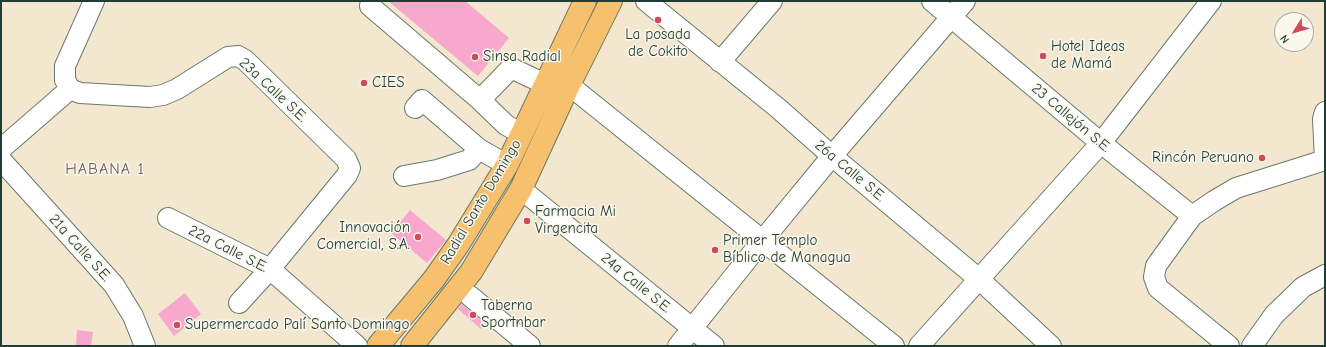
<!DOCTYPE html>
<meta charset="utf-8">
<style>
body{margin:0}
#map{position:relative;width:1326px;height:347px;overflow:hidden;background:#f3e8cf;font-family:"Comic Neue",sans-serif}
canvas{display:block}
.frame{position:absolute;inset:0;border:2px solid #1f3d34;pointer-events:none}
.north{position:absolute;left:1274px;top:12px;width:40px;height:40px;box-sizing:border-box;background:#fbf7ec;border:1px solid #a3ada2;border-radius:50%;rotate:233deg;font-size:11px;font-weight:700;line-height:16px;text-align:center;color:#1f3d34}
.north::after{content:'';display:block;margin:auto;width:14px;height:18px;background:#d1495b;clip-path:polygon(50% 0,100% 100%,50% 72%,0 100%)}
</style>
<div id="map">
<canvas width="1326" height="347"></canvas>
<div class="frame"></div>
<div class="north">N</div>
</div>
<script>
const ctx = document.querySelector('canvas').getContext('2d');
ctx.lineJoin = 'round';
function fillPath(path, color) {
  ctx.fillStyle = color;
  ctx.fill(path, 'evenodd');
}
function stroke(path, color, width, dash) {
  ctx.strokeStyle = color;
  ctx.lineWidth = width;
  ctx.lineCap = dash ? 'butt' : 'round';
  ctx.setLineDash(dash || []);
  ctx.stroke(path);
}
function drawText(font, color, halo, rows, align = 'center') {
  ctx.font = font + ' "Comic Neue",sans-serif';
  ctx.lineWidth = 3;
  ctx.setLineDash([]);
  ctx.textBaseline = 'middle';
  ctx.strokeStyle = halo;
  ctx.fillStyle = color;
  for (const [text, x, y, turn = 0] of rows) {
    ctx.save();
    ctx.translate(x, y);
    ctx.rotate((+turn || 0) * Math.PI / 180);
    ctx.textAlign = isNaN(turn) ? turn : align;
    if (halo) ctx.strokeText(text, 0, 0);
    ctx.fillText(text, 0, 0);
    ctx.restore();
  }
}
fillPath(new Path2D(`
 M388,1H465L509,38L478,76Z
 M410,210L446,240L427,263L391,233Z
 M185,293L201,314L174,336L158,314Z
 M462,304L485,324L481,329L458,309Z
 M77,330L93,332L91,346H76Z`), '#f7a8cc');
const minor = new Path2D(`
 M646,1L779,109L832,156L980,280L1051,346
 M932,1L1101,143L1192,216
 M370,6L480,100L506,125L522,134
 M720,62L772,1
 M569,85L894,346
 M70,89L80,93L150,97L163,95L177,89L228,57L238,56L245,60L346,159L350,168L347,175L270,269L239,303
 M70,89L65,80V66L94,1
 M480,100L511,68L545,84
 M415,108L422,100L479,149L507,165
 M1325,112L1323,119L1325,161
 M1,149L70,89
 M1,160L114,285L133,316L145,346
 M404,176L437,170L469,160L479,149
 M521,189L714,346
 M168,218L270,269L357,346
 M470,296L530,346
 M678,346L762,241L832,156L965,1
 M919,346L1101,143L1211,1
 M1229,346L1158,288L1154,277L1156,266L1192,216L1214,201L1236,188L1325,160
 M1252,346L1274,315L1303,287L1325,275`);
const major = new Path2D(`
 M378,346L434,279L458,245L507,165L585,1
 M412,346L471,272L521,189L569,85L611,1`);
stroke(minor, '#69796a', 22);
stroke(major, '#69796a', 24);
stroke(minor, '#fff', 20);
stroke(major, '#f7c06c', 22);
for (const [x, y, r, color] of [
 [658,20,4,"#d1495b"],
 [1043,56,4,"#d1495b"],
 [475,57,4,"#d1495b"],
 [364,83,4,"#d1495b"],
 [1262,158,4,"#d1495b"],
 [527,221,4,"#d1495b"],
 [418,237,4,"#d1495b"],
 [715,250,4,"#d1495b"],
 [473,315,4,"#d1495b"],
 [177,325,4,"#d1495b"]
]) {
  const dot = new Path2D();
  dot.arc(x, y, r, 0, 2 * Math.PI);
  ctx.fillStyle = color;
  ctx.fill(dot);
  stroke(dot, '#fbf7ec', 1.5);
}
drawText('15px', '#1f3d34', '#fbf7ec', [
 ["La posada",658,35,"center"],
 ["de Cokito",658,52,"center"],
 ["Hotel Ideas",1051,47],
 ["de Mamá",1051,64],
 ["Sinsa Radial",483,57],
 ["CIES",372,83],
 ["Rincón Peruano",1254,158,"right"],
 ["Farmacia Mi",535,212],
 ["Virgencita",535,229],
 ["Innovación",410,228,"right"],
 ["Comercial, S.A.",410,245,"right"],
 ["Primer Templo",723,241],
 ["Bíblico de Managua",723,258],
 ["Taberna",481,306],
 ["Sportnbar",481,323],
 ["Supermercado Palí Santo Domingo",185,325]
], 'left');
drawText('15px', '#1f3d34', '#fbf7ec', [
 ["23a Calle S.E.",273,90,43],
 ["23 Callejón S.E.",1071,118,40],
 ["26a Calle S.E.",850,171,40],
 ["Radial Santo Domingo",481,202,-59],
 ["21a Calle S.E.",80,248,48],
 ["22a Calle S.E.",228,249,27],
 ["24a Calle S.E.",636,283,39]
]);
ctx.letterSpacing = '1px';
drawText('16px', '#6b6269', '#fbf7ec', [
 ["HABANA 1",105,169]
]);
ctx.letterSpacing = '0px';
</script>
